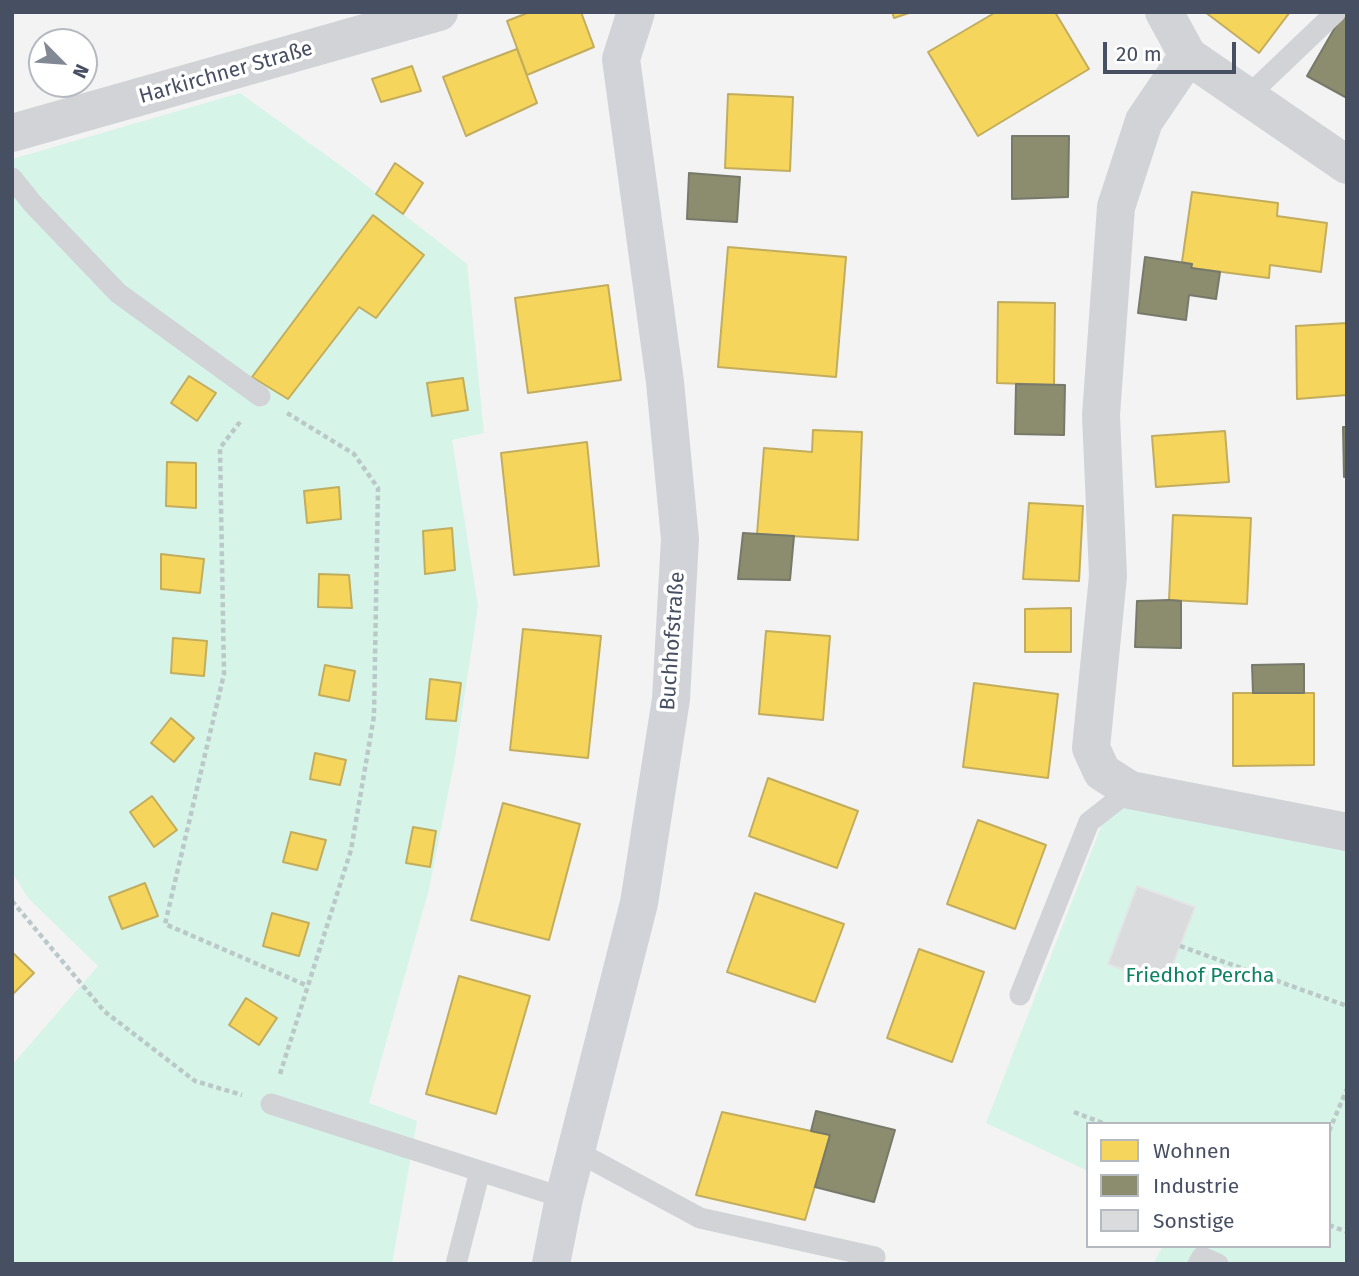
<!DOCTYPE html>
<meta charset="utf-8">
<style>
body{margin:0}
#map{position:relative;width:1359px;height:1276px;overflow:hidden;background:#f3f3f3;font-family:"Fira Sans",sans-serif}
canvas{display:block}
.frame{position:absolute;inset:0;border:14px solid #474f62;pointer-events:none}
.legend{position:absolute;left:1086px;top:1122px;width:245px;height:126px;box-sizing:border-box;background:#fff;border:2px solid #b5b9c0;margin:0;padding:9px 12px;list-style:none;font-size:21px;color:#474f62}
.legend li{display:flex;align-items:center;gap:14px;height:35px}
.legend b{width:35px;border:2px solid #b5b9c0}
.north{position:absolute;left:28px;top:28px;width:70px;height:70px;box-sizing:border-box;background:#fff;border:2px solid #b5b9c0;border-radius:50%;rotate:115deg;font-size:19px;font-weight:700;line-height:28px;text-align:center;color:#474f62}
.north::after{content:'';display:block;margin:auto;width:24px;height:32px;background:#838895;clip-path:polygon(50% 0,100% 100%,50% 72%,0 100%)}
.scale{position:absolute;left:1103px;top:42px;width:133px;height:32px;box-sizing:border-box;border:4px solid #474f62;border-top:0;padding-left:9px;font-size:21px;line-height:24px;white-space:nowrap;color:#474f62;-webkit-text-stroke:5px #fff;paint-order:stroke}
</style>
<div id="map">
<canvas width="1359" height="1276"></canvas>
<div class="frame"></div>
<ul class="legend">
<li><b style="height:19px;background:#f6d55c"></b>Wohnen</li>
<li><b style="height:19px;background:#8c8c6e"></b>Industrie</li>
<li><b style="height:19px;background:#dadbdd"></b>Sonstige</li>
</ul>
<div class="north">N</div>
<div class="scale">20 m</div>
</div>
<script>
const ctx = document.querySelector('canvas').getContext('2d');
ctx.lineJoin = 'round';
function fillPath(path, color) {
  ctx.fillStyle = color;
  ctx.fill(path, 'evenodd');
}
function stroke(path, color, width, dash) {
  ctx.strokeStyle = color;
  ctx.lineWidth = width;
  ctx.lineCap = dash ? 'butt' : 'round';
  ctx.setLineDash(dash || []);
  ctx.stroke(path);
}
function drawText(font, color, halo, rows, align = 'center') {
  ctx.font = font + ' "Fira Sans",sans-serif';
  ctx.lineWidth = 7;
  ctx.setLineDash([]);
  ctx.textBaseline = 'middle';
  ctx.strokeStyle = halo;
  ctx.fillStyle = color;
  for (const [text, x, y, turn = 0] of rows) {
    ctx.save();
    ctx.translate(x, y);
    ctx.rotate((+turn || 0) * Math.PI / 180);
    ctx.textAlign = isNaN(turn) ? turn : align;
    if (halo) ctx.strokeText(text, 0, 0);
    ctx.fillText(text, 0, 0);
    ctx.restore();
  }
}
fillPath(new Path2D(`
 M240,93L348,171L467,264L484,433L452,440L478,606L455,758L429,889L369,1103L417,1121L392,1264H12V1065L98,966L28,898L12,872V159Z
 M1109,806L1166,810L1347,846V1264H1153L1163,1246H1329V1124H1088V1171L986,1123Z`), '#d6f4e8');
const homes = new Path2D(`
 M530,12H581L594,47L527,75L507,21Z
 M892,12H912L894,18Z
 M996,12H1055L1089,69L978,136L928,52Z
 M1205,12H1290L1259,53Z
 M517,49L537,103L466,136L443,77Z
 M412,66L421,91L381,102L372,79Z
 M728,94L793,97L790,171L725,168Z
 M395,163L423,183L403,214L376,194Z
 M1192,192L1278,203L1277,216L1327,223L1321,272L1270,265L1269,278L1191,268L1192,264L1182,262Z
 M373,215L424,255L376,318L359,307L288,399L252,377Z
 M728,247L846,257L836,377L718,367Z
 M608,285L621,380L528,393L515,298Z
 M998,302L1055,303L1054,385L997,383Z
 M1347,323V395L1297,399L1296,326Z
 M189,376L216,393L197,421L171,403Z
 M463,378L468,410L432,416L427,383Z
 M813,430L862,432L858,540L757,534L764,448L812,452Z
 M1225,431L1229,482L1156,487L1152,436Z
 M587,442L599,566L514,575L501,453Z
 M167,462L196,463V508L166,506Z
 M339,487L341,519L307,523L304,491Z
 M1029,503L1083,506L1079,581L1023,579Z
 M1173,515L1251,518L1247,604L1169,600Z
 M452,528L455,570L425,574L423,531Z
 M161,554L204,559L200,593L161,589Z
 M319,574L349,575L352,608L318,607Z
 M1071,608V652H1025V609Z
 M523,629L601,636L588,758L510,750Z
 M766,631L830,636L823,720L759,714Z
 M173,638L207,641L204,676L171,673Z
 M325,665L355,671L349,701L319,695Z
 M430,679L461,683L456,721L426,719Z
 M974,683L1058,694L1048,778L963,767Z
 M1233,693H1314V765L1233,766Z
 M171,718L194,738L174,762L151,743Z
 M315,753L346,760L340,785L310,779Z
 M768,778L858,811L837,868L749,836Z
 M152,796L177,830L154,847L130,812Z
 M503,803L580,824L549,940L471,920Z
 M978,820L1046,845L1015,929L947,904Z
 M413,827L436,831L430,867L406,863Z
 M291,832L326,840L317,870L283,862Z
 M145,883L158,916L122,929L109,897Z
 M755,893L844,924L815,1002L727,972Z
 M272,913L309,923L299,956L263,946Z
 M919,949L984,972L952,1062L887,1038Z
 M12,952L34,973L12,995Z
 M459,976L530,996L496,1114L426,1094Z
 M246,998L277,1018L259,1045L229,1025Z
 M722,1112L830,1135L805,1220L696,1195Z`);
fillPath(homes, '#f6d55c');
stroke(homes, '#c2ad5e', 2);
const industry = new Path2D(`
 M1344,12L1347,14V98L1307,76Z
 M1012,136H1069L1068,197L1012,199Z
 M689,173L740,177L737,222L687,219Z
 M1145,257L1192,264L1191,268L1220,272L1216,299L1189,295L1186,320L1138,313Z
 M1016,384L1065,385L1064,435L1015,434Z
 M1343,427H1347V476L1344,477Z
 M743,533L794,536L790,580L738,579Z
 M1169,600L1181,601V648L1135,647L1137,601Z
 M1304,664V693H1253L1252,665Z
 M816,1111L895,1130L874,1202L815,1187L830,1135L811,1131Z`);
fillPath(industry, '#8c8c6e');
stroke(industry, '#777a6a', 2);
const building = new Path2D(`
 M1137,886L1195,907L1165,985L1108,964Z`);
fillPath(building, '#dadbdd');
stroke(building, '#e4e4e6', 2);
stroke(new Path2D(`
 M240,422L220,448L224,674L165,924L308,986
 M12,901L104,1011L195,1081L242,1095
 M1180,946L1347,1006
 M280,1074L351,850L374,716L378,488L354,454L287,413
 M1074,1112L1105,1124
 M1329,1131L1347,1089
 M1329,1225L1347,1232`), '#bbc8c8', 4.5, [5, 3.5]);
stroke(new Path2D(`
 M1247,97L1336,12
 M12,178L33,204L118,293L260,396
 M1020,995L1089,822L1130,790
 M271,1104L564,1198
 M576,1151L700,1218L875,1257
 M456,1264L480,1171
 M1198,1264L1202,1257L1218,1264`), '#d1d3d7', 21);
stroke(new Path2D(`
 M1164,12L1188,56L1347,165
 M1188,56L1144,121L1116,207L1101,415L1108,576L1091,748L1102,772L1130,790L1347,832
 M12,133L439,12`), '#d1d3d7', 38);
stroke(new Path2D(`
 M551,1264L564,1198L639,903L671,699L680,539L665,382L621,59L636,12`), '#d1d3d8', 38);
drawText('21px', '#474f62', '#fff', [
 ["Harkirchner Straße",226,73,-16],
 ["Buchhofstraße",673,641,-86]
]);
drawText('21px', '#0d8261', '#fff', [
 ["Friedhof Percha",1200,976]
]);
</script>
